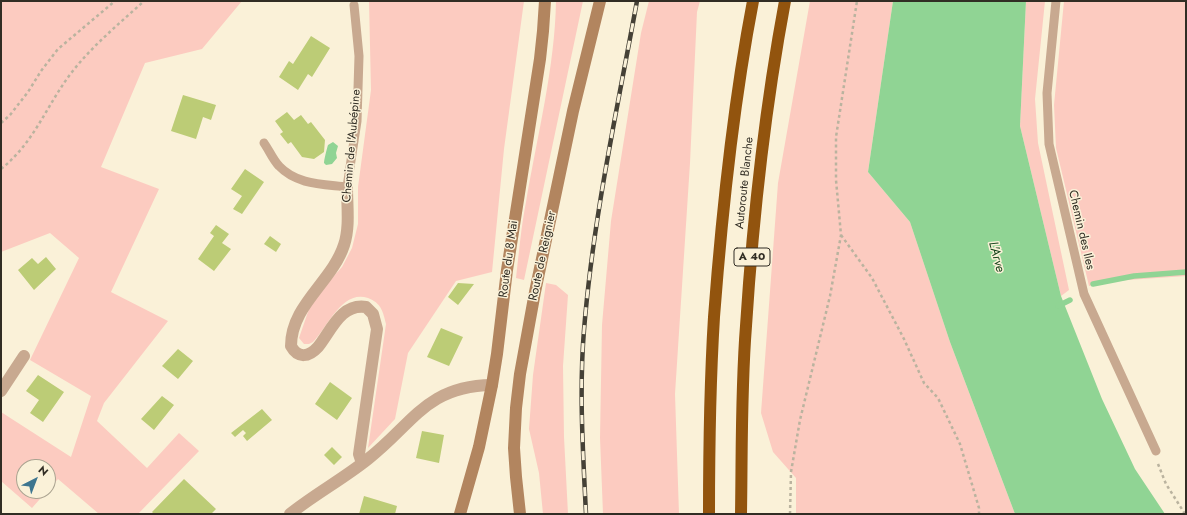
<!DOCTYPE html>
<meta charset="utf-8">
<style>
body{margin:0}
#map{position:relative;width:1187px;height:515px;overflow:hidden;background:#faf1d8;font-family:Jost,sans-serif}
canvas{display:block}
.frame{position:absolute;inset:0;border:2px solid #312d24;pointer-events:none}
.north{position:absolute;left:16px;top:459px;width:40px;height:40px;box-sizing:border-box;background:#faf1d8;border:1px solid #aaa390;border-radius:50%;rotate:42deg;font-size:11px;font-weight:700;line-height:16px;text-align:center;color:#312d24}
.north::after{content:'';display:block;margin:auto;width:14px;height:18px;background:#3d758f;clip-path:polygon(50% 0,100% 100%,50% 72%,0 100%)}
</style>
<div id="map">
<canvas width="1187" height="515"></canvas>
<div class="frame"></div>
<div class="north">N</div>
</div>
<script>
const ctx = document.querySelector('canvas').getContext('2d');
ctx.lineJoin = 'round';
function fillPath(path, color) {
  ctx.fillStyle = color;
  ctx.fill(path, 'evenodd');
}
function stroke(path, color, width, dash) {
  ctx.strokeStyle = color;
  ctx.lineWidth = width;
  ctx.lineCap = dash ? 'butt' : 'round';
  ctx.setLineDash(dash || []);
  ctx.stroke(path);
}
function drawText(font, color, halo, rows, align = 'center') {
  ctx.font = font + ' Jost,sans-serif';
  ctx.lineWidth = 3;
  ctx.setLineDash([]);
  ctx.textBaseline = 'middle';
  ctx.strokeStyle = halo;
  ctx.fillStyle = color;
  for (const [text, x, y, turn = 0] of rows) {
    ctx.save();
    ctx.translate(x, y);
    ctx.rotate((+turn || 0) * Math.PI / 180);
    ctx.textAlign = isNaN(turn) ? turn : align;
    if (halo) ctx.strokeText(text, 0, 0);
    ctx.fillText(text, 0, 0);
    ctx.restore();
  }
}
fillPath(new Path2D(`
 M1,1H242L202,49L145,63L101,167L159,189L111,292L168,321L104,403L97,421L147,468L179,433L199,451L138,514H99L58,479L48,490V467H24V491H47L32,508L1,481V412L71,457L91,396L30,360L79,258L50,233L1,252Z
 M369,1H524L504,149L492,272L456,281L408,353L395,419L368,448L386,324C383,311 381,303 368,298C342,289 327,328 313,342L309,344H304L299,338L310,306L322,289L342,267L352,248L358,224V187L371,90Z
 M556,1H583L524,280L516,278C519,253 521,227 526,202C537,137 555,67 556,1Z
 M649,1H700L697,12L690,163L675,394L679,514H603L600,438L602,325L611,221L641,33Z
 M810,1H893L868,172L910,222L950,342L1015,514H796V478L773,452L761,413L778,183Z
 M1026,1H1045L1035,99L1038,143L1069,290L1061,296L1020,126Z
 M1064,1H1186V276L1113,281L1089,286L1056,148L1054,105Z
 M546,283L556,285L568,295L563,366L564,437L568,514H543L539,473L529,429L533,375Z`), '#fccbc0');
fillPath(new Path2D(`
 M893,1H1026L1020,126L1061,296L1102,399L1135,469L1165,514H1015L950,342L910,222L868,172Z
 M333,142L338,146L336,153L337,158L332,164L326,165L324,163C324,160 327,148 328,145Z`), '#90d494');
stroke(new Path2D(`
 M1093,284L1134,276L1186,272
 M1058,306L1070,300`), '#90d494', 5.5);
fillPath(new Path2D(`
 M311,36L330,48L312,77L308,74L298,90L279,77L289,61L293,64Z
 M183,95L216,105L211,120L203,117L196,139L171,131Z
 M287,112L294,120L301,115L308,124L311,122L325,140L324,152L314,159L302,157L291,142L288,144L280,134L283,132L275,121Z
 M245,169L264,182L242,214L233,209L242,196L231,189Z
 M216,225L229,234L222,243L231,249L214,271L198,259L214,236L210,233Z
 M270,236L281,244L276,252L264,244Z
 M46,257L56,269L34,290L18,270L32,258L38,264Z
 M458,283L474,284L458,305L448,297Z
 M441,328L463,337L449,366L427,357Z
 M178,349L193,361L178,379L162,366Z
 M38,375L64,392L43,422L30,413L39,400L26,391Z
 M330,382L352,398L337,420L315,404Z
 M162,396L174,405L154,430L141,419Z
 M262,409L272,420L247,441L243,436L246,433L243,430L235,437L231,433Z
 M422,431L444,435L439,463L416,458Z
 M332,447L342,457L334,465L324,455Z
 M184,479L216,509L211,514H154L152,512Z
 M364,496L397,506L395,514H359Z`), '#bccc76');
stroke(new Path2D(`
 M1,123L10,115L28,92L41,71L58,49L115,1
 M1,169C35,142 47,104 72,72C93,45 119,24 144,1
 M841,235L872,278L904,339L924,383L938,398L960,444L979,508V514
 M1158,464L1166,484L1185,514
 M790,514L791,472L800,420L830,296L841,235L836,180V137L857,1`), '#bab39f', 2.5, [3, 3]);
stroke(new Path2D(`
 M1056,1L1047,93L1049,144L1084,294L1156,451
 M264,143C269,150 273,160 279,166C297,185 323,184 347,187L357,121L359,56L354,5`), '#c8a990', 9);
stroke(new Path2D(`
 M347,187C347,206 350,227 344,245C332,282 291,305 291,346C298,359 309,357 318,347C331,331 341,303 366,307L373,314L377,329L359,454L362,463
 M1,391L24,356
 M290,514C315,494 343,479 368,459C413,424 426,386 492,385`), '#c8a990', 12);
stroke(new Path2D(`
 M460,514L479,447L492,385L497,354L507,270L540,59L543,31L545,1
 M520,514L516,477L514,448L516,408L520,374L535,292L573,111L600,1`), '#b2855f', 12);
stroke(new Path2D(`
 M709,514C709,448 710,382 714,317C722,211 733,105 753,1
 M741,514C742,451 741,389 746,326C753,217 765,108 785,1`), '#92540e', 12);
const rail = new Path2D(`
 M586,514C583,453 579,391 584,330C593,219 617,110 637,1`);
stroke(rail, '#454136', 4.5);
stroke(rail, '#faf1d8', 3, [9]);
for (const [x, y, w] of [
 [752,257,36]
]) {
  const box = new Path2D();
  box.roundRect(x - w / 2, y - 9, w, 18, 3);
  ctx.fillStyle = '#faf1d8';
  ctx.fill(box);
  stroke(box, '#312d24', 1);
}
drawText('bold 11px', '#312d24', null, [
 ["A 40",752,257]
]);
drawText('12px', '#312d24', '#faf1d8', [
 ["Chemin de l'Aubépine",352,146,-85],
 ["Autoroute Blanche",745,183,-84],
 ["Chemin des Iles",1081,230,77],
 ["Route de Reignier",543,256,-78],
 ["Route du 8 Mai",509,259,-82]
]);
drawText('italic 13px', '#16441b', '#faf1d8', [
 ["L'Arve",996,257,75]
]);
</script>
